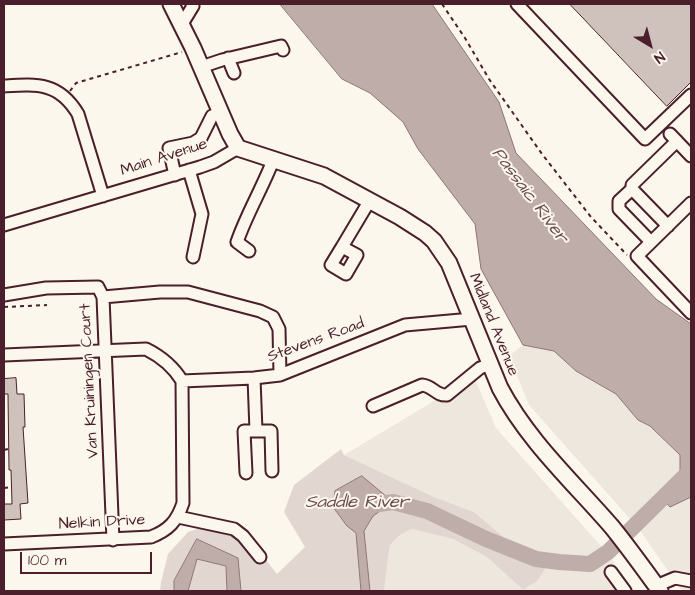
<!DOCTYPE html>
<style>
body{margin:0}
#map{position:relative;width:695px;height:595px;overflow:hidden;background:#fbf7ec;font-family:"Architects Daughter",sans-serif}
canvas{display:block}
.frame{position:absolute;inset:0;border:5px solid #4a1f2b;pointer-events:none}
.north{position:absolute;left:625px;top:20px;width:50px;height:50px;-webkit-text-stroke:4px #fbf7ec;paint-order:stroke;rotate:143deg;font-size:14px;font-weight:700;line-height:20px;text-align:center;color:#4a1f2b}
.north::after{content:'';display:block;margin:auto;width:18px;height:22px;background:#4a1f2b;clip-path:polygon(50% 0,100% 100%,50% 72%,0 100%)}
.scale{position:absolute;left:20px;top:552px;width:132px;height:22px;box-sizing:border-box;border:2px solid #4a1f2b;border-top:0;padding-left:6px;font-size:15px;line-height:18px;white-space:nowrap;color:#4a1f2b;-webkit-text-stroke:4px #fbf7ec;paint-order:stroke}
</style>
<div id="map">
<canvas width="695" height="595"></canvas>
<div class="frame"></div>
<div class="north">N</div>
<div class="scale">100 m</div>
</div>
<script>
const ctx = document.querySelector('canvas').getContext('2d');
ctx.lineJoin = 'round';
function fillPath(path, color) {
  ctx.fillStyle = color;
  ctx.fill(path, 'evenodd');
}
function stroke(path, color, width, dash) {
  ctx.strokeStyle = color;
  ctx.lineWidth = width;
  ctx.lineCap = dash ? 'butt' : 'round';
  ctx.setLineDash(dash || []);
  ctx.stroke(path);
}
function drawText(font, color, halo, rows, align = 'center') {
  ctx.font = font + ' "Architects Daughter",sans-serif';
  ctx.lineWidth = 4;
  ctx.setLineDash([]);
  ctx.textBaseline = 'middle';
  ctx.strokeStyle = halo;
  ctx.fillStyle = color;
  for (const [text, x, y, turn = 0] of rows) {
    ctx.save();
    ctx.translate(x, y);
    ctx.rotate((+turn || 0) * Math.PI / 180);
    ctx.textAlign = isNaN(turn) ? turn : align;
    if (halo) ctx.strokeText(text, 0, 0);
    ctx.fillText(text, 0, 0);
    ctx.restore();
  }
}
fillPath(new Path2D(`
 M523,345L554,351L576,371L616,394L638,420L650,426L680,455L681,474L670,506L691,497V591H682L639,529L529,405L509,356Z
 M474,377L496,428L608,554L634,591H384L390,545L400,535L412,529L453,539L487,557L523,590L553,556L523,550L512,544L474,512L434,497L344,455Z`), '#eee7de');
fillPath(new Path2D(`
 M341,449L344,455L434,497L474,512L512,544L523,550L553,556L538,580L523,590L487,557L453,539L412,529L400,535L390,545L384,591H370L364,531L373,516L339,513L347,526L356,533L361,591H241L238,558L198,539L174,581V591H160L161,582L168,554L188,532L210,525L251,541L277,574L305,547L284,512L294,485Z
 M197,559L226,566L227,591H188Z`), '#e2d7d0');
const water = new Path2D(`
 M280,4H432L499,102L516,153L656,299L691,324V497L670,507L661,497L680,474V455L650,426L638,420L616,394L576,371L554,351L523,345L481,269L475,224L418,149L403,122L370,93L342,79Z
 M362,476L393,502L373,516L364,531L370,591H361L356,533L347,526L333,507L335,491Z
 M197,539L238,558L241,591H227L226,566L197,559L188,591H174V581Z`);
fillPath(water, '#bfadaa');
stroke(water, '#907477', 1);
stroke(new Path2D(`
 M372,505L393,502L427,511L486,539L536,559L559,562L590,564L608,552L691,470`), '#bfadaa', 16);
const building = new Path2D(`
 M570,4H691V82L667,106Z
 M16,378L17,394H24L25,427H23L28,503L20,504L21,519L4,520V504H12L11,470H9L8,394H4V379Z`);
fillPath(building, '#cfc2bc');
stroke(building, '#4a1f2b', 1);
const minor = new Path2D(`
 M517,4L645,139L691,95
 M182,24L193,6L192,4
 M228,58L234,73
 M201,67L222,60L281,46L283,50
 M4,86C37,84 59,82 78,114L103,196
 M670,134L691,156
 M189,170L202,214L193,257
 M175,175L169,148L193,143L201,138L212,116L220,113
 M632,189L619,201V209L651,242
 M691,203L637,256L691,313
 M4,225L200,167L214,162L238,148
 M668,226L632,189V185L677,141
 M342,247L357,255L346,274L331,265Z
 M342,247L370,200
 M249,251L237,242C247,213 263,187 274,158
 M4,295L46,288L98,287L103,297L113,540
 M103,297L160,292H188L260,311L273,317L279,329L280,375
 M4,355L146,349C162,357 173,366 182,381L254,378L280,375L405,325L472,319
 M373,406L422,385C433,386 436,396 447,395L480,368L490,364
 M256,431H271L272,471
 M246,473L244,431H256L254,378
 M178,517L234,529L243,536L260,557
 M4,544L151,537C169,530 177,521 183,503L182,381
 M611,572L625,591
 M656,586L675,578L691,581`);
const major = new Path2D(`
 M171,4L193,48L230,134L238,148L324,176L400,217L425,233L434,241L449,263L500,388C528,441 573,482 612,527C629,548 644,569 660,591`);
stroke(minor, '#4a1f2b', 15);
stroke(major, '#4a1f2b', 19);
stroke(new Path2D(`
 M442,4L465,38L489,79L542,154L591,217L627,255
 M70,91L76,83L182,52
 M4,307L47,305
 M4,450L8,449
 M4,488L11,487
 M4,524V527`), '#4a1f2b', 2, [4, 4]);
stroke(minor, '#fbf7ec', 11);
stroke(major, '#fbf7ec', 15);
drawText('16px', '#4a1f2b', '#fbf7ec', [
 ["Main Avenue",164,158,-18],
 ["Midland Avenue",493,325,68],
 ["Stevens Road",316,341,-20],
 ["Van Kruiningen Court",90,381,-93],
 ["Nelkin Drive",102,523,-3]
]);
drawText('italic 18px', '#6d4a51', '#fbf7ec', [
 ["Passaic River",529,196,53],
 ["Saddle River",357,503]
]);
</script>
